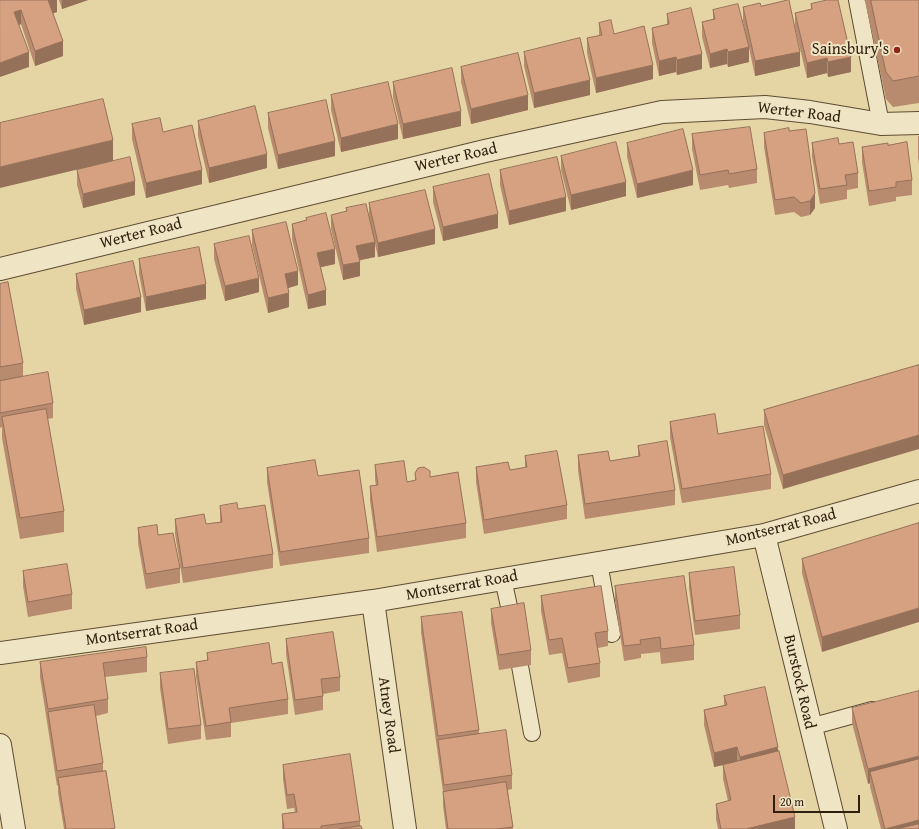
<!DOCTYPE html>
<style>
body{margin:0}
#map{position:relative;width:919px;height:829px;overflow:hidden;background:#e6d5a4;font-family:"Gentium Book Plus",serif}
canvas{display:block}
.scale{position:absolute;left:773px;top:795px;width:87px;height:18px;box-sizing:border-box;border:2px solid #2f1f0d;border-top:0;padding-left:5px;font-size:12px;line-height:14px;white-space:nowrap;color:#2f1f0d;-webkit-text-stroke:3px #efe4c4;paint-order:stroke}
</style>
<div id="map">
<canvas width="919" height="829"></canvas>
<div class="scale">20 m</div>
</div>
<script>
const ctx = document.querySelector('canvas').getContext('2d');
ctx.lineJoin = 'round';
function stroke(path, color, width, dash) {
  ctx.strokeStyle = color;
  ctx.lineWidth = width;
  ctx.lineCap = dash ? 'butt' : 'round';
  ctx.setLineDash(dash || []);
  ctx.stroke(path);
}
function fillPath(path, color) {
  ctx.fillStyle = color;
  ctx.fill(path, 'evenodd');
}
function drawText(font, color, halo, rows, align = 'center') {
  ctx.font = font + ' "Gentium Book Plus",serif';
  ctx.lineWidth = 4;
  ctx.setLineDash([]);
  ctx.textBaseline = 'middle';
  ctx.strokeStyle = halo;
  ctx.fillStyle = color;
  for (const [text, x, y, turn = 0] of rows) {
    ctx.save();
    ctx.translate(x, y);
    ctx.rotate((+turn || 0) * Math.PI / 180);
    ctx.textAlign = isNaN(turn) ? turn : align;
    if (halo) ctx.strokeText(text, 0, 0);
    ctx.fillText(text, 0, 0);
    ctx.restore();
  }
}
const service = new Path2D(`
 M857,0L881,124
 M599,563L612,634
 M503,579L512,620
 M520,666L532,733
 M810,727L872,710`);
const minor = new Path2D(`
 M0,269L485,151L662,112L765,107L810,112L881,124L919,123
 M764,535L836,829
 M373,601L405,829
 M0,653L373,601L764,535L919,491
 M0,745L14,829`);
stroke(service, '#5d4c33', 18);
stroke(minor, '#5d4c33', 24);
stroke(service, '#efe4c4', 16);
stroke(minor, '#efe4c4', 22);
fillPath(new Path2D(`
 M0,0H57V12L53,13L63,56L35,66L21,24L19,25L29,67Z
 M59,0H88L62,9Z
 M864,0H919V103L893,107L886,99L865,1Z
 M811,4L851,72L828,77L827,73L807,78L795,27V13L811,9Z
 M761,6L800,66L755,76L749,48V62L728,67L727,64L710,68L702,37V22L713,19V10L747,40L743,21V7Z
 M667,14L702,69L677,75L676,72L659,76L652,43V28L667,25Z
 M599,23L653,79L596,93L587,53V38L599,36Z
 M524,52L590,95L534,108L524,66Z
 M461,67L528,110L471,124L461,82Z
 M393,82L461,126L403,139L393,97Z
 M331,95L398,139L341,152L331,110Z
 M268,113L335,156L278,169L268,128Z
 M198,121L267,168L209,183L198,136Z
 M132,124L163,132L202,184L146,198L132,139Z
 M764,133L815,208L810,215L801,217L794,212L775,215L764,147Z
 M692,134L757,169V183L729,188L728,185L700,190L692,149Z
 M918,136H919V165L918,157Z
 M627,143L693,185L637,198L627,157Z
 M812,143L839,144L858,173V188L847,190V199L820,204L812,157Z
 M888,145L912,180V195L896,197V201L869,206L862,162V147Z
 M561,156L626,196L571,210L561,170Z
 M77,170L135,195L83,208L77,185Z
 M500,170L566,211L509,225L500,185Z
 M433,187L498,228L443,241L433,202Z
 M369,203L435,244L378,257L370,223L375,257L360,260V276L343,280L331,229V215L346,212V208L369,217Z
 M306,218L335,264L321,267L326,305L308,309L292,239V224L306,220Z
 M252,230L298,285L288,288L289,307L268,313L252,245Z
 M214,244L259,292L225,301L214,259Z
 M139,259L206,299L146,311L139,274Z
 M76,274L141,312L84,325L76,289Z
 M0,284L23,363V377L53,403V418L47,419L64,511V532L20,539L2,438V427L0,428Z
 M919,365L783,489L764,425V410Z
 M670,422L718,434L771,474V489L682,503L670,437Z
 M638,446L675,490V505L585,519L578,470V455L610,461L638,456Z
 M525,456L567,505V519L484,534L476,482V467L510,470L525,468Z
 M375,465L407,482L415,480V473L430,477L466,523V538L377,552L370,501V486L376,485L375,480Z
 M267,468L318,476L369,538V553L280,566L267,482Z
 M220,506L238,509L273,554V568L183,583L175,534V519L206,524L220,522Z
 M919,523L822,652L802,573V559Z
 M138,528L158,535L180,568V583L146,589L138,543Z
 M23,571L72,594V609L28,617L23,586Z
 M689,573L740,615V629L695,635L689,588Z
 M615,586L694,645V660L661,664L660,652L641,654V658L624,661L615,601Z
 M541,596L608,631V646L598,648L600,663V677L568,683L562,653L549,655L541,611Z
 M491,609L531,650V665L499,670L491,623Z
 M421,617L479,730V734L512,775V789L508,790L513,829H446L443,806V792L421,632Z
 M286,639L340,677V691L323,694V710L295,715L286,654Z
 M207,653L272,664L288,699V714L231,723V737L206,740L196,677V662L207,660Z
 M147,657V672L105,677L108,699V713L96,716L103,763V771H106L115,829H64L58,793V785L57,786L40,677V662Z
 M160,673L201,725V739L168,744L160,688Z
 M724,696L778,751L795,829H800H718L716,819V804L728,801L723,779V765L714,767L704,725V710L724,705Z
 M852,708L919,829H881L870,787V783L868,784L852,723Z
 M283,765L360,821V826L362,829H282V814L295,812L294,808L287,809L283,779Z`), '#b88a6e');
fillPath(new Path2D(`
 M48,0H57V12L48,15Z
 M62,0H88L62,9Z
 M21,10V24L14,27V12Z
 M63,41V56L35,66V51Z
 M749,47V62L728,67V52Z
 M727,49V64L710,68V54Z
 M29,52V67L0,77V63Z
 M800,52V66L755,76V61Z
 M702,54V69L677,75V60Z
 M676,57V72L659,76V61Z
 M851,57V72L828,77V62Z
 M827,58V73L807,78V63Z
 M653,65V79L596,93V78Z
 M590,80V95L534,108V93Z
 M528,95V110L471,124V109Z
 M461,111V126L403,139V124Z
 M398,124V139L341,152V138Z
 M113,140V161L0,188V167Z
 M335,141V156L278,169V155Z
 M267,154V168L209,183V168Z
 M202,170V184L146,198V183Z
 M693,170V185L637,198V184Z
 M135,181V195L83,208V194Z
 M626,182V196L571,210V195Z
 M815,193V208L810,215V201Z
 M566,197V211L509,225V211Z
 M498,214V228L443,241V227Z
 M435,229V244L378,257V243Z
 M375,242V257L356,261V246Z
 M335,249V264L317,268V253Z
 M360,262V276L343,280V265Z
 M298,271V285L285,289V274Z
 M259,278V292L225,301V286Z
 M206,284V299L146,311V297Z
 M326,290V305L308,309V295Z
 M289,293V307L268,313V298Z
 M141,297V312L84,325V310Z
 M919,435V449L783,489V475Z
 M919,608V622L822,652V637Z
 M737,747V762L714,767V753Z
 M778,747V762L740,771V757Z
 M919,756V771L870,772V783L868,784V769Z
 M795,817V829H746Z
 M919,820V829H885Z`), '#96715a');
const building = new Path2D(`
 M0,0H48L63,41L35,51L21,10L14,12L29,52L0,63Z
 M789,0L800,52L755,61L743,7L760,3L761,6Z
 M827,0H838L851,57L828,62L827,58L807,63L795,13L812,9L811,4Z
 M871,0H919V76L893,81L886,72Z
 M738,4L749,47L728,52L727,49L710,54L702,22L715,19L713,10Z
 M691,8L702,54L677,60L676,57L659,61L652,28L669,24L667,14Z
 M611,20L614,34L644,26L653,65L596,78L587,38L602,35L599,23Z
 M580,38L590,80L534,93L524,52Z
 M518,53L528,95L471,109L461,67Z
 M452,68L461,111L403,124L393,82Z
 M388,82L398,124L341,138L331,95Z
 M103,99L113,140L0,167V123Z
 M326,100L335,141L278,155L268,113Z
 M255,106L267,154L209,168L198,121Z
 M160,118L163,132L192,125L202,170L146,183L132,124Z
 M750,127L757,169L729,174L728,170L700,175L692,134Z
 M789,128V131L806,129L815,193L810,201L801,203L794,197L775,200L764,133Z
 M683,129L693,170L637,184L627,143Z
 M838,138L839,144L853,142L858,173L845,175L847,185L820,189L812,143Z
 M616,142L626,182L571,195L561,156Z
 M907,142L912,180L896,182V187L869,191L862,147L888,143V145Z
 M130,157L135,181L83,194L77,170Z
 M557,157L566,197L509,211L500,170Z
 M489,174L498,214L443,227L433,187Z
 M425,190L435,229L378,243L369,203Z
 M366,204L375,242L356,246L360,262L343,265L331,215L347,211L346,208Z
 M326,213L335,249L317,253L326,290L308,295L292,224L307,220L306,218Z
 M286,222L298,271L285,274L289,293L268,298L252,230Z
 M249,236L259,278L225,286L214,244Z
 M199,247L206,284L146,297L139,259Z
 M133,261L141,297L84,310L76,274Z
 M8,282L23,363L0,367V284Z
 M919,365V435L783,475L764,410Z
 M48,372L53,403L0,413V381Z
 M46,409L64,511L20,518L2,417Z
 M715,414L718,434L763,426L771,474L682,489L670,422Z
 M667,441L675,490L585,504L578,455L608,451L610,461L640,456L638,446Z
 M557,451L567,505L484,520L476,467L508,462L510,470L527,467L525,456Z
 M315,460L318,476L359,470L369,538L280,552L267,468Z
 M404,461L407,482L416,480L415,473L418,468L424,467L430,471V477L458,472L466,523L377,537L370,486L378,485L375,465Z
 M237,503L238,509L265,505L273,554L183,568L175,519L204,514L206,524L222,522L220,506Z
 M919,523V608L822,637L802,559Z
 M157,525L158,535L173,533L180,568L146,574L138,528Z
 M67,564L72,594L28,602L23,571Z
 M734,567L740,615L695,621L689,573Z
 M684,576L694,645L661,649L660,637L640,640L641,644L624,646L615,586Z
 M601,586L608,631L595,633L600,663L568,668L562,638L549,640L541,596Z
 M524,603L531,650L499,655L491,609Z
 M462,612L479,730L438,736L421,617Z
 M333,632L340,677L321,679L323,696L295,700L286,639Z
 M269,643L272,664L282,662L288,699L229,708L231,722L206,726L196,662L208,660L207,653Z
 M146,647L147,657L103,663L108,699L48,709L40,662Z
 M194,669L201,725L168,729L160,673Z
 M765,687L778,747L740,757L737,747L714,753L704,710L727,705L724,696Z
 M919,691V756L868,769L852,708Z
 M94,705L103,763L57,771L48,712Z
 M506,730L512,775L444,785L438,740Z
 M779,751L795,817L746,829H721L716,804L731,800L723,765Z
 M350,754L360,821L321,826V829H284L282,814L297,812L294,794L287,795L283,765Z
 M919,759V820L885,829L870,772Z
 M106,771L115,828L110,829H66L58,778Z
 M506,782L513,827L496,829H448L443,792Z
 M919,824V829H897Z
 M361,826L362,829H339Z`);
fillPath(building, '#d6a180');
stroke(building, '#96715a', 1);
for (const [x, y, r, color] of [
 [897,50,4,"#8f2418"]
]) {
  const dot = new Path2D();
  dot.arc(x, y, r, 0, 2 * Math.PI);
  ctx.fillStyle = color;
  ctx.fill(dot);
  stroke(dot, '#efe4c4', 1.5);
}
drawText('16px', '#2f1f0d', '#efe4c4', [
 ["Sainsbury's",889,50]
], 'right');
drawText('16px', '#2f1f0d', '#efe4c4', [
 ["Werter Road",799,113,7],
 ["Werter Road",456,158,-13],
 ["Werter Road",141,234,-14],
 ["Montserrat Road",781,528,-14],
 ["Montserrat Road",462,586,-10],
 ["Montserrat Road",142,633,-8],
 ["Burstock Road",799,682,77],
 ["Atney Road",388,715,82]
]);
</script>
